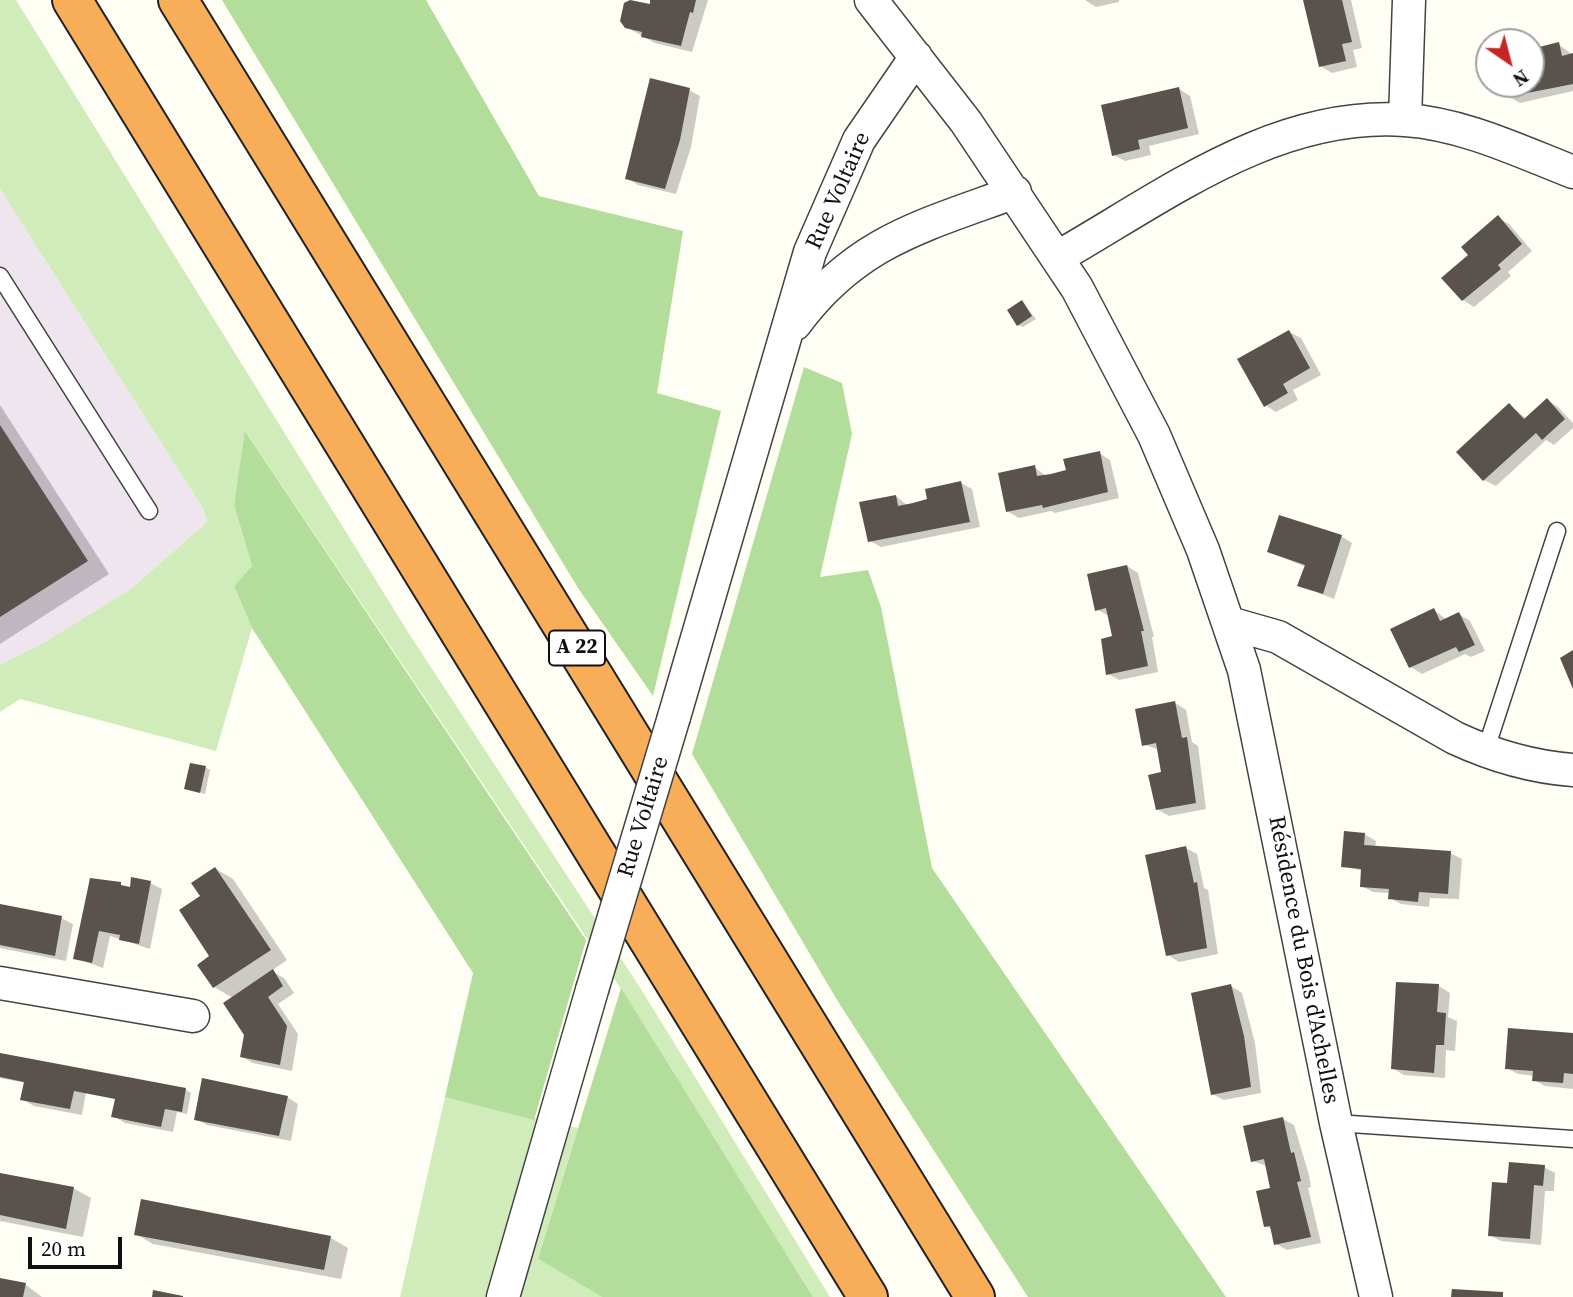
<!DOCTYPE html>
<meta charset="utf-8">
<style>
body{margin:0}
#map{position:relative;width:1573px;height:1297px;overflow:hidden;background:#fffef4;font-family:"Source Serif 4",serif}
canvas{display:block}
.north{position:absolute;left:1475px;top:28px;width:70px;height:70px;box-sizing:border-box;background:#fff;border:2px solid #9f9f9f;border-radius:50%;rotate:145deg;font-size:19px;font-weight:700;line-height:28px;text-align:center;color:#101010}
.north::after{content:'';display:block;margin:auto;width:24px;height:32px;background:#c62723;clip-path:polygon(50% 0,100% 100%,50% 72%,0 100%)}
.scale{position:absolute;left:28px;top:1237px;width:94px;height:32px;box-sizing:border-box;border:4px solid #101010;border-top:0;padding-left:9px;font-size:21px;line-height:24px;white-space:nowrap;color:#101010;-webkit-text-stroke:5px #fff;paint-order:stroke}
</style>
<div id="map">
<canvas width="1573" height="1297"></canvas>
<div class="north">N</div>
<div class="scale">20 m</div>
</div>
<script>
const ctx = document.querySelector('canvas').getContext('2d');
ctx.lineJoin = 'round';
function fillPath(path, color) {
  ctx.fillStyle = color;
  ctx.fill(path, 'evenodd');
}
function stroke(path, color, width, dash) {
  ctx.strokeStyle = color;
  ctx.lineWidth = width;
  ctx.lineCap = dash ? 'butt' : 'round';
  ctx.setLineDash(dash || []);
  ctx.stroke(path);
}
function drawText(font, color, halo, rows, align = 'center') {
  ctx.font = font + ' "Source Serif 4",serif';
  ctx.lineWidth = 7;
  ctx.setLineDash([]);
  ctx.textBaseline = 'middle';
  ctx.strokeStyle = halo;
  ctx.fillStyle = color;
  for (const [text, x, y, turn = 0] of rows) {
    ctx.save();
    ctx.translate(x, y);
    ctx.rotate((+turn || 0) * Math.PI / 180);
    ctx.textAlign = isNaN(turn) ? turn : align;
    if (halo) ctx.strokeText(text, 0, 0);
    ctx.fillText(text, 0, 0);
    ctx.restore();
  }
}
fillPath(new Path2D(`
 M0,189L204,510L207,522L132,588L45,642L0,665Z`), '#eee5ef');
fillPath(new Path2D(`
 M0,0H16L408,632L641,989L830,1297H813L621,989L246,432L234,505L252,566L234,586L252,628L216,751L20,699L0,712V665L45,642L132,588L207,522L204,510L0,189Z
 M445,1097L578,1128L538,1259L602,1297H400Z`), '#d1ecbb');
fillPath(new Path2D(`
 M222,0H426L539,196L683,231L657,393L721,411L653,696L578,588Z
 M804,367L842,383L852,434L820,577L868,570L881,607L932,868L1226,1297H1028L837,1000L692,754Z
 M245,431L586,940L534,1120L445,1097L473,973L252,628L234,586L252,566L234,505Z
 M621,988L813,1297H602L538,1259Z`), '#b3dd9a');
fillPath(new Path2D(`
 M665,0H708L692,52L655,43L626,27L651,6Z
 M1085,0H1119V2L1096,7Z
 M1307,0H1351L1362,48L1353,50L1357,67L1332,73L1320,66Z
 M1558,44L1573,55V91L1520,103L1508,96L1506,84H1531V51Z
 M1179,89L1190,96L1199,134L1149,146L1151,155L1125,161L1114,155Z
 M689,90L700,96L691,147L676,194L638,185L627,178Z
 M1498,218L1509,224L1532,251L1508,272L1511,276L1474,307L1463,300Z
 M1022,302L1036,319L1023,327L1018,325Z
 M1289,332L1301,338L1321,375L1293,390L1298,400L1276,412L1265,405Z
 M1547,400L1558,407L1573,423V428L1554,445L1546,440L1496,486L1484,480L1459,452L1509,405L1527,419Z
 M0,405L109,574L0,644Z
 M1099,453L1110,460L1119,498L1055,513L1051,511L1019,518L1007,511L1034,467L1046,476L1068,472Z
 M961,483L972,489L980,527L881,547L870,541L896,496L908,506L929,501Z
 M1341,536L1352,543L1334,599L1299,585L1306,567L1269,552Z
 M1127,566L1138,573L1154,637H1152L1158,672L1119,680L1108,674L1114,637L1109,616L1096,609Z
 M1434,610L1447,620L1459,614L1470,621L1485,651L1471,657L1465,654L1422,674L1411,667Z
 M1175,703L1186,710L1192,742L1198,746L1206,809L1169,816L1157,809L1163,774L1159,750L1143,744Z
 M205,767L210,770L205,794L186,788Z
 M1364,834L1376,841L1375,848L1450,853L1462,859L1459,899L1430,898L1429,907L1401,904L1390,898V893L1373,892L1362,886L1363,871L1343,866Z
 M1186,848L1197,854L1204,888L1208,890L1218,954L1179,962L1168,955Z
 M216,869L233,879L287,960L271,971L284,978L294,993L278,1004L298,1034L292,1071L253,1063L242,1057L246,1035L233,998L214,987L202,897Z
 M150,883L162,889L150,949L110,936L103,968L75,958L131,889Z
 M0,906L61,918L73,924L66,961L0,948Z
 M1231,986L1242,993L1255,1043L1261,1093L1224,1100L1212,1094Z
 M1439,986L1450,993L1448,1017L1457,1021L1455,1051L1446,1050L1445,1078L1404,1075L1392,1068Z
 M1573,1034V1089L1545,1086L1534,1080V1076L1518,1074L1507,1068Z
 M0,1054L186,1090L191,1093L187,1114L177,1112L173,1132L125,1123L113,1116L124,1099L86,1092L82,1115L34,1106L22,1099L25,1083L0,1078Z
 M287,1097L298,1104L291,1141L207,1125L196,1119Z
 M1283,1119L1294,1125L1309,1175L1311,1187L1308,1188L1321,1243L1287,1250L1276,1244L1273,1230L1265,1226L1272,1189L1267,1166L1252,1161Z
 M1544,1167L1555,1173L1554,1191H1545L1541,1245L1501,1241L1490,1235L1509,1185Z
 M0,1174L73,1188L91,1198L83,1237L0,1221Z
 M142,1201L331,1238L348,1248L341,1279L153,1244L136,1234Z
 M0,1280L26,1285L42,1297H0Z`), '#0003');
fillPath(new Path2D(`
 M630,0L650,4V0H696L693,13L690,12L681,46L641,37L642,32L625,28L620,21L624,3Z
 M1303,0H1342L1352,42L1342,44L1346,61L1319,67Z
 M1559,42L1562,56L1573,53V84L1507,97L1504,84H1531V49Z
 M650,78L690,88L680,140L665,189L625,179Z
 M1179,87L1188,128L1138,140L1140,149L1112,156L1101,105Z
 M1498,215L1522,244L1498,265L1501,269L1462,301L1441,278L1468,255L1461,247Z
 M1022,300L1032,316L1017,326L1007,310Z
 M1289,330L1310,368L1283,384L1288,393L1264,407L1237,359Z
 M1547,398L1565,419L1542,440L1536,433L1483,481L1456,452L1509,403L1524,419Z
 M0,425L88,561L0,617Z
 M1100,451L1108,492L1043,508L1042,505L1006,512L998,473L1035,465L1037,476L1051,474L1066,470L1063,459Z
 M961,481L970,522L868,542L859,502L896,495L898,506L913,503L927,499L925,489Z
 M1279,515L1342,535L1323,594L1297,586L1305,565L1267,552Z
 M1127,565L1144,631H1141L1148,666L1106,675L1101,639L1112,636L1106,608L1095,611L1087,574Z
 M1434,608L1440,621L1459,612L1475,645L1459,652L1456,647L1409,668L1390,629Z
 M1573,650V689L1560,658Z
 M1175,701L1182,738L1187,737L1196,803L1156,810L1148,775L1161,772L1156,743L1142,746L1135,709Z
 M190,763L206,766L200,793L184,789Z
 M1344,831L1365,833L1364,845L1451,851L1448,894L1419,892L1418,902L1388,899L1389,889L1360,887L1361,869L1341,867Z
 M1186,846L1194,883L1197,882L1207,948L1166,956L1145,855Z
 M215,867L271,950L213,988L197,965L209,956L179,910L200,896L191,883Z
 M131,877L151,881L139,944L119,940L120,935L99,931L92,963L73,959L90,878L121,882V885L130,887Z
 M0,904L62,916L55,956L0,945Z
 M273,969L283,986L268,997L287,1026L280,1065L240,1057L244,1035L223,1003Z
 M1396,982L1439,984L1437,1012L1446,1013L1444,1045H1436L1434,1073L1391,1069Z
 M1231,984L1244,1036L1251,1087L1211,1095L1191,993Z
 M1508,1028L1573,1033V1074L1564,1073L1563,1083L1548,1082L1532,1081L1533,1071L1505,1069Z
 M0,1053L186,1088L182,1112L165,1109L161,1127L111,1117L115,1099L74,1091L70,1109L20,1100L24,1082L0,1077Z
 M202,1078L288,1096L279,1136L194,1120Z
 M1283,1117L1291,1153L1294,1152L1301,1181L1297,1182L1311,1237L1274,1245L1270,1226L1264,1227L1256,1191L1270,1188L1264,1159L1251,1162L1243,1126Z
 M1509,1162L1545,1165L1543,1186L1534,1185L1530,1239L1488,1236L1492,1182L1507,1183Z
 M0,1173L74,1187L66,1229L0,1215Z
 M141,1199L331,1236L324,1270L134,1235Z
 M0,1278L26,1283L23,1297H0Z
 M1452,1289L1503,1292V1297H1451Z
 M153,1290L183,1296V1297H152Z`), '#5a524c');
const lane = new Path2D(`
 M0,276L149,511
 M1485,752L1557,531
 M1336,1123L1573,1139`);
const street = new Path2D(`
 M871,0L966,122L1077,288L1154,435L1203,550L1244,670L1336,1123L1376,1297
 M1405,120L1409,0
 M1058,257C1165,196 1275,111 1405,120C1464,124 1519,151 1573,172
 M795,324C856,241 923,226 1015,192
 M1229,623L1278,637L1455,738C1494,756 1531,767 1573,770
 M674,717L810,252L859,140L916,57
 M0,983L193,1016
 M503,1297L592,990`);
const highway = new Path2D(`
 M72,0L868,1297
 M178,0L975,1297`);
stroke(lane, '#434343', 19);
stroke(street, '#434343', 35);
stroke(highway, '#212121', 42);
stroke(lane, '#fff', 16);
stroke(street, '#fff', 32);
stroke(highway, '#f8ad59', 38);
const streetBridge = new Path2D(`
 M592,990L674,717`);
stroke(streetBridge, '#434343', 35, []);
stroke(streetBridge, '#fff', 32);
for (const [x, y, w] of [
 [577,648,56]
]) {
  const box = new Path2D();
  box.roundRect(x - w / 2, y - 17.5, w, 35, 5);
  ctx.fillStyle = '#fff';
  ctx.fill(box);
  stroke(box, '#101010', 2);
}
drawText('bold 21px', '#101010', null, [
 ["A 22",577,648]
]);
drawText('23px', '#101010', '#fff', [
 ["Rue Voltaire",839,191,-66],
 ["Rue Voltaire",644,817,-73],
 ["Résidence du Bois d'Achelles",1303,960,79]
]);
</script>
